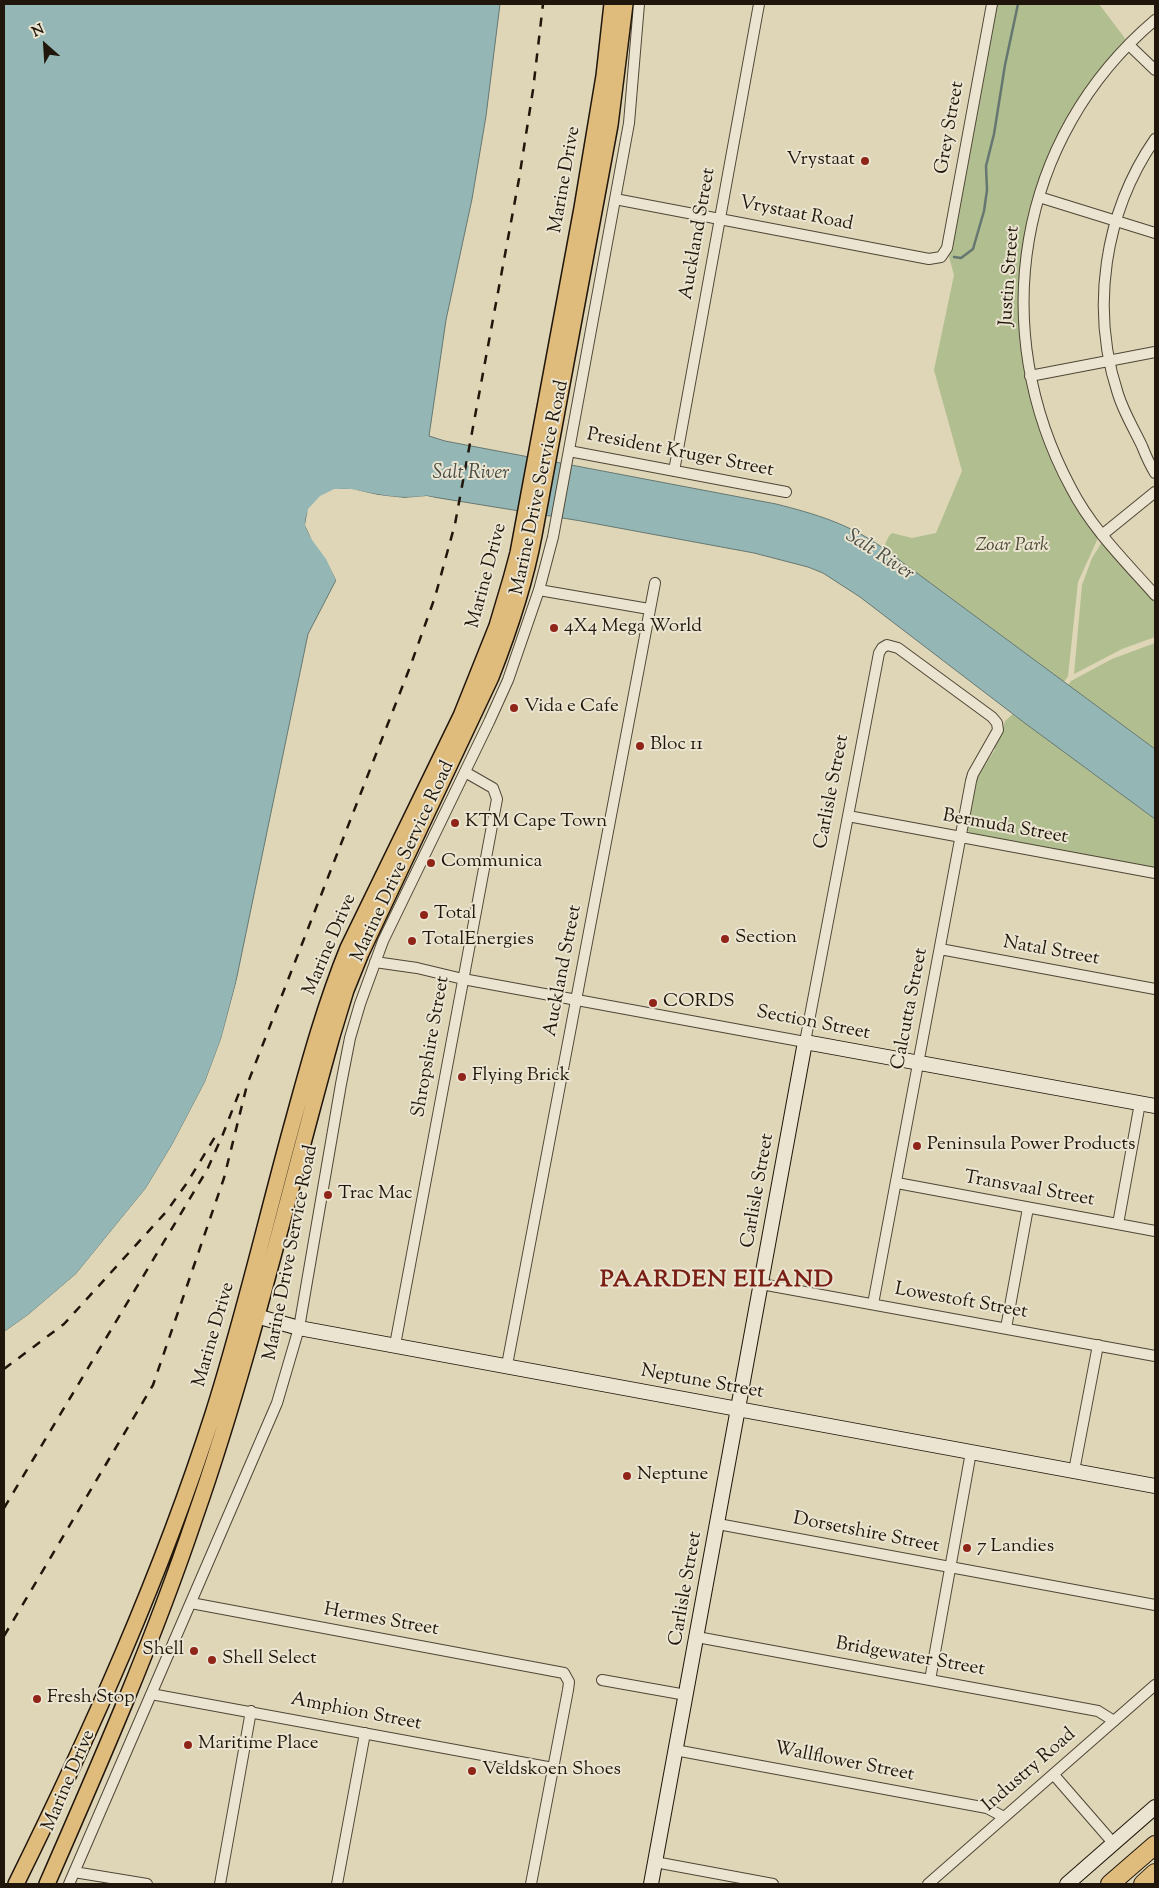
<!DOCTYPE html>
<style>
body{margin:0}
#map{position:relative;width:1159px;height:1888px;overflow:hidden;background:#ded6b7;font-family:"Sorts Mill Goudy",serif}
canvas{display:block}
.frame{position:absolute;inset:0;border:5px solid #21160b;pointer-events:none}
.north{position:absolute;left:20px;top:20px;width:50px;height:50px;-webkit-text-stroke:4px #eae4d0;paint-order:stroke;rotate:334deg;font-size:14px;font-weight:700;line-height:20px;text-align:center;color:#21160b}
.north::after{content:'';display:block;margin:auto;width:18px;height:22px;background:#21160b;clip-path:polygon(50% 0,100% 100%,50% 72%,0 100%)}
</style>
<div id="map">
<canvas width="1159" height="1888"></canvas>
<div class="frame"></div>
<div class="north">N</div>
</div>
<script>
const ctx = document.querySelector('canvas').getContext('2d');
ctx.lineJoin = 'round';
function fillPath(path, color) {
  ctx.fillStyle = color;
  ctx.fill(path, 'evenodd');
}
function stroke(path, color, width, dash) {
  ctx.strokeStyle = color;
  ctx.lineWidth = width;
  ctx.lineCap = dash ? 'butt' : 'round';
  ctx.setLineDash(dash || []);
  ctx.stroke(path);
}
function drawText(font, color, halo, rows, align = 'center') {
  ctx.font = font + ' "Sorts Mill Goudy",serif';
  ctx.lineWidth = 4;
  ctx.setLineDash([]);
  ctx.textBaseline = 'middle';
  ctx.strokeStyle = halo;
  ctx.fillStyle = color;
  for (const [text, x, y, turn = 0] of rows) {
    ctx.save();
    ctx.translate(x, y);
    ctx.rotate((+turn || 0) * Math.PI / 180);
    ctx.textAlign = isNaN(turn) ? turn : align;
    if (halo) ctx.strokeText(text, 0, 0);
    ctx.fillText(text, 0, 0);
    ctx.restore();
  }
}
fillPath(new Path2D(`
 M997,4H1099L1127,41L1078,104L1025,241L1019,283L1020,335L1026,381L1039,428L1066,488L1098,538L1078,582L1068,676L1064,682L883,548L889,536L892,533L912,538L936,533L962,471L934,370L954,275L949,257Z
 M1102,542L1155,601V637L1122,649L1074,674L1082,585L1092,558Z
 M1155,643V749L1068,685L1071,681L1112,659Z
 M1013,714L1155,819V869L972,835L968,831L966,819L970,816L978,775L995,750L993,745L1002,731L1005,721Z`), '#b1be8f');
const water = new Path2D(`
 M4,4H500L486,116L472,199L446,320L429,436L445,441L776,504C816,514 849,524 883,548L1155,749V819L1026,724L860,597L823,573L808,567L754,553L581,521L427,496C411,498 397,498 381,495C351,491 335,480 312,506C307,511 304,521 306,527C311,540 320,548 327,559C330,566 333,573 336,580L308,634L235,986L221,1039L205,1082L172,1145L146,1188L76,1274L28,1315L4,1332Z`);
fillPath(water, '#94b7b5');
stroke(water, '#667771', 1);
fillPath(new Path2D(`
 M334,489H352L378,495L404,498L427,496L435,498V500L427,499L404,501L378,498L352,491L334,492L322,498L311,511L308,525L315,539L329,557L339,579L337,585L336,580L326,559L312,540L305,525L308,509L320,496Z
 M245,950L237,986L223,1039L207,1083L175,1146L148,1189L78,1276L30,1317L4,1335V1332L28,1315L76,1274L146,1188L172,1145L205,1082L221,1039Z`), '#ded6b7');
stroke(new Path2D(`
 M954,257L961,258L973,249L984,211L987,190L986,166L994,134L1005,65L1018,4`), '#667771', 2.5);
const street = new Path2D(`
 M1155,20C1016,138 986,330 1071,488C1092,529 1125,561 1155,595
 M1129,45L1155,70
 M1155,139C1104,213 1090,309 1118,394C1124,413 1134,429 1142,446C1146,456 1150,465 1155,473
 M1039,197L1155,233
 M615,199L929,259L941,257L947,248L992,4
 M1030,376L1155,352
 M569,451L786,492
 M674,471L759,4
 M1102,535L1155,492
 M539,590L649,609
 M848,816L1155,873
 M940,949L1155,989
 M375,962L417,968L463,979L805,1042L879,653L882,648L887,645L898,648L992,717L997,723L998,730L973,774L971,781L873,1304
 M897,1183L1155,1231
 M1118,1224L1140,1103
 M761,1284L1155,1356
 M1006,1328L1028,1208
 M395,1345L497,799L493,788L465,772
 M507,1365L655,583
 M1074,1471L1098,1345
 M718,1524L1155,1605
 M191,1603L564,1673L569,1682L568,1690L531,1884
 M697,1637L1098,1711L1114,1721
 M602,1680L686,1695
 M930,1680L971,1452
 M151,1694L553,1768
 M675,1750L987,1808L1004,1817
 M1054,1775L1114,1844
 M655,1862L773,1884
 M74,1872L147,1884
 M69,1884L277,1403L299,1328L341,1084L350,1038L360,1004L383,941L489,722L508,680L539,590L553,537L629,123L639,4
 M220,1884L251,1711
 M337,1884L365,1733
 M928,1884L1155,1685`);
const secondary = new Path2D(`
 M248,1312L256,1316L299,1328L1155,1486
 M651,1884L805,1042L1155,1106
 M1067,1884L1155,1807`);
const primary = new Path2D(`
 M16,1884C91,1732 161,1576 213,1414C243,1320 265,1224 291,1129C308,1067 324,1007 348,948L461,716L497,626L511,579L518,553L582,208L604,76L612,4
 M47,1884C100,1763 153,1642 195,1517C250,1360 287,1197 332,1036L346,990L361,953L491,677C509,631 525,584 534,535L610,125L625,4`);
const highway = new Path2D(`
 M1110,1884L1155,1845
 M1143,1884L1155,1873`);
stroke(street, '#504636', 12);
stroke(secondary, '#21160b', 16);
stroke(primary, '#21160b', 18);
stroke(highway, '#21160b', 20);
stroke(street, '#eae4d0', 10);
stroke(secondary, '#eae4d0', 14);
stroke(primary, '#dfbb7c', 15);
stroke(highway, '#dfbb7c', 18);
stroke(new Path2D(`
 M4,1369L64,1324L166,1212L187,1183L218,1132
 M4,1508L207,1170L223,1134L239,1093
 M4,1636L153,1385L224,1178L247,1085L410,667L435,597L455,524L519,179L533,90L543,4`), '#21160b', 2.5, [9, 9]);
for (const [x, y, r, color] of [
 [865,161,5,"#8f2418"],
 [554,628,5,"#8f2418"],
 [514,708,5,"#8f2418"],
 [640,746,5,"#8f2418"],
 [455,823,5,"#8f2418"],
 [431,863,5,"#8f2418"],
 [424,915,5,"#8f2418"],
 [725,939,5,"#8f2418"],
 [412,941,5,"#8f2418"],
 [653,1003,5,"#8f2418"],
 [462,1077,5,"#8f2418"],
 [917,1146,5,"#8f2418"],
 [328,1195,5,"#8f2418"],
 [627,1476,5,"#8f2418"],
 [967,1548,5,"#8f2418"],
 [194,1651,5,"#8f2418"],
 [212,1660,5,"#8f2418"],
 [37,1699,5,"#8f2418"],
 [188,1745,5,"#8f2418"],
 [472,1771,5,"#8f2418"]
]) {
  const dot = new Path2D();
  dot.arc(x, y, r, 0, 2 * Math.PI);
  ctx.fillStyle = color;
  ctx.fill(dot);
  stroke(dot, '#eae4d0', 2);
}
drawText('19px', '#21160b', '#eae4d0', [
 ["Grey Street",951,128,-80],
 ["Marine Drive",566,180,-80],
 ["Vrystaat Road",796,215,11],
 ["Auckland Street",699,234,-80],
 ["Justin Street",1011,276,-86],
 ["President Kruger Street",680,454,11],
 ["Marine Drive Service Road",541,488,-78],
 ["Marine Drive",488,576,-75],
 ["Carlisle Street",833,792,-79],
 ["Bermuda Street",1005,828,10],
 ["Marine Drive Service Road",404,862,-65],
 ["Marine Drive",331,945,-67],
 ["Natal Street",1051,952,10],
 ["Auckland Street",564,971,-79],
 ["Calcutta Street",911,1009,-79],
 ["Section Street",813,1024,11],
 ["Shropshire Street",432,1047,-80],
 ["Transvaal Street",1029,1190,10],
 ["Carlisle Street",759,1191,-80],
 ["Marine Drive Service Road",292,1253,-79],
 ["Lowestoft Street",961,1302,10],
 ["Marine Drive",215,1335,-74],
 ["Neptune Street",702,1383,10],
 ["Dorsetshire Street",866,1534,11],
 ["Carlisle Street",687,1589,-80],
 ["Hermes Street",381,1621,10],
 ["Bridgewater Street",910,1658,10],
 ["Amphion Street",356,1713,11],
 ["Wallflower Street",844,1763,11],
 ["Industry Road",1030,1771,-41],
 ["Marine Drive",70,1781,-67]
]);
drawText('19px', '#21160b', '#eae4d0', [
 ["Vrystaat",855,161,"right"],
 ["4X4 Mega World",564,628],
 ["Vida e Cafe",524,708],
 ["Bloc 11",650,746],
 ["KTM Cape Town",465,823],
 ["Communica",441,863],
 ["Total",434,915],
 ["Section",735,939],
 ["TotalEnergies",422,941],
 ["CORDS",663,1003],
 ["Flying Brick",472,1077],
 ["Peninsula Power Products",927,1146],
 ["Trac Mac",338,1195],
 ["Neptune",637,1476],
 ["7 Landies",977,1548],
 ["Shell",184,1651,"right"],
 ["Shell Select",222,1660],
 ["Fresh Stop",47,1699],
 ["Maritime Place",198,1745],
 ["Veldskoen Shoes",482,1771]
], 'left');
drawText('italic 19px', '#4c4833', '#eae4d0', [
 ["Zoar Park",1012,547]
]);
drawText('italic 20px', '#494e46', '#eae4d0', [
 ["Salt River",471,475],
 ["Salt River",879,556,33]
]);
ctx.letterSpacing = '1px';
drawText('bold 24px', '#7a1f14', '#eae4d0', [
 ["PAARDEN EILAND",717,1282]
]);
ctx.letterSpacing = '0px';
</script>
